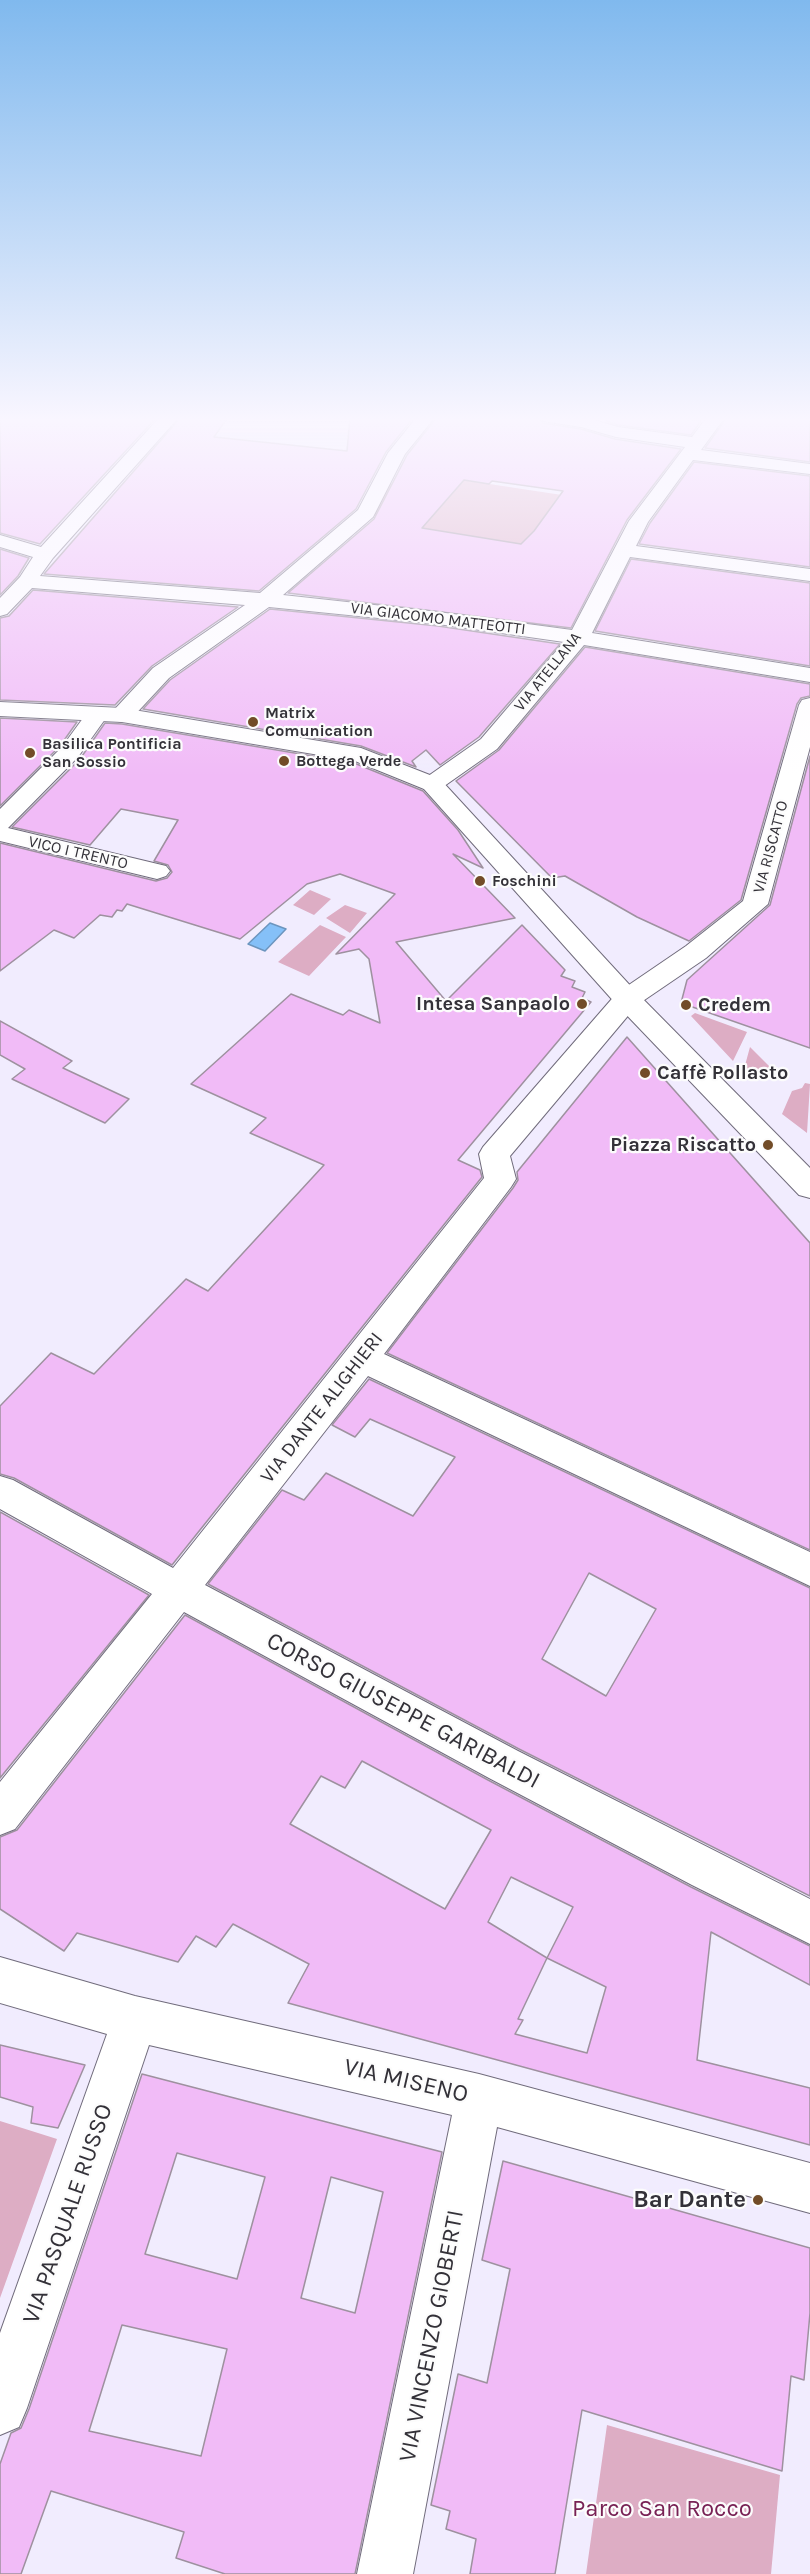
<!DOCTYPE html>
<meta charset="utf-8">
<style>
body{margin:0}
canvas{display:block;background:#f1ecfe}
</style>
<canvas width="810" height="2574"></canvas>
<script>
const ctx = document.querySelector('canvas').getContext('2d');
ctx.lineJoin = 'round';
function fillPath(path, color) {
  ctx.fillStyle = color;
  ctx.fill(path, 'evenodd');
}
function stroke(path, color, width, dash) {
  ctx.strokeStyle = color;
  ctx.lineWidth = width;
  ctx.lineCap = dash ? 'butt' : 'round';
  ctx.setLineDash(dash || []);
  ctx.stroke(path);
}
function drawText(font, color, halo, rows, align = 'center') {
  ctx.font = font + ' Karla,sans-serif';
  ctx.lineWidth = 4.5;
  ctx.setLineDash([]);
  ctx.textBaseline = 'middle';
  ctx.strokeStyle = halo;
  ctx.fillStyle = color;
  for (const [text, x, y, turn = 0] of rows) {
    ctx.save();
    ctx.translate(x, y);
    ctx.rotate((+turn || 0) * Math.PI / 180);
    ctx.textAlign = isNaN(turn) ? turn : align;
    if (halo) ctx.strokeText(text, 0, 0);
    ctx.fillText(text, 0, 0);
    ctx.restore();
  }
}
fillPath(new Path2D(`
 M463,480L575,497L523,545L408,527L400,519L370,514L388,483L453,493Z
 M310,890L331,899L314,915L293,905Z
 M345,905L367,913L350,933L326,918Z
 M320,925L346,937L309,976L278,962Z
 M695,1013L747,1032L733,1061L691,1016Z
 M750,1047L775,1072L773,1076L744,1069Z
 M805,1083L810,1084L807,1133L782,1114L792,1091L802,1088Z
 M0,2121L57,2139L0,2298Z
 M607,2425L780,2475L771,2574H586Z`), '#ddadc4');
const water = new Path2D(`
 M270,923L286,929L265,951L248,944Z`);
fillPath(water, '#85c0f8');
stroke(water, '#6c95be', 1.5);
const building = new Path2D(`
 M0,417H157L40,544L0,533Z
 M181,417H217L215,419L226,420L214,437L347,451L350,417H414L386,452L356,509L259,591L44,574Z
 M437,417H530L538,418L543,423L581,429L615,439L681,449L627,520L571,628L288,593L374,519L407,455ZM464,480L489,484L492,481L563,491L534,531L521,544L422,528Z
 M609,417H670L701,421L691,435L618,425L606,421Z
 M727,417H810V462L705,448Z
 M694,462L810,476V567L639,544L650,523Z
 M0,549L29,558L18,576L0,595Z
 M631,559L810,583V666L595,631Z
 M33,590L238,607L152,666L115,705L0,700V618L9,616Z
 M270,609L438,626L560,644L479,737L440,765L426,750L412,761L416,767L361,746L143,709L170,680Z
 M585,647L810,684V696L801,698L797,704L741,900L689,941L637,917L565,876L552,878L456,781L499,750Z
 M0,718L77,722L60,746L0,806Z
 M105,723L122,724L354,763L423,791L458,830L483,868L453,854L515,918L396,942L446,1001L522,925L565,970L561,976L575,981L572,987L585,992L582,998L591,1002L458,1160L480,1170L482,1177L172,1565L14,1478L0,1474V1406L51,1353L94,1374L186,1279L208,1291L324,1165L250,1133L266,1118L191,1084L291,994L343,1015L349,1010L380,1023L369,959L359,949L336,954L395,894L340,874L307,884L240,939L127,904L122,911L117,910L112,917L100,915L74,938L54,930L0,971V843L156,881L167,878L172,872L168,865L154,861L178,820L121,809L90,845L12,827L80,759Z
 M810,756V1048L681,1003L687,980L770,905Z
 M0,1021L72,1061L63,1068L129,1099L105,1123L12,1079L25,1069L0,1055Z
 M627,1037L810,1243V1550L387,1353L513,1188L518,1180L517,1172Z
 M369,1379L810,1588V1896L519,1749L208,1584L282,1490L304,1500L326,1473L413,1516L455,1457L370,1419L355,1437L332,1425ZM589,1573L656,1609L606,1696L542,1659Z
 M0,1512L149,1595L0,1778Z
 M185,1615L488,1780L691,1887L810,1946V1985L711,1932L697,2060L810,2088V2145L288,2003L309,1964L233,1924L216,1947L196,1936L178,1962L77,1933L64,1951L0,1909V1837L17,1830ZM362,1761L491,1830L445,1909L290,1824L321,1776L345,1788ZM511,1877L573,1907L547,1958L488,1922ZM547,1958L606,1987L587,2053L515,2034L523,2020L518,2019Z
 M0,2045L85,2065L58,2128L31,2123L33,2107L0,2097Z
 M142,2074L442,2152L355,2574H225L176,2558L184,2532L51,2491L21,2574H0V2464L11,2433L21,2428L29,2409ZM177,2153L265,2177L237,2279L145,2254ZM331,2177L383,2192L355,2313L301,2298ZM122,2325L227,2349L201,2456L89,2431Z
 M503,2161L810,2248V2313L804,2380L791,2376L782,2471L582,2410L555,2574H470L476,2539L446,2529L450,2511L431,2505L458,2374L487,2383L510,2269L482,2260Z`);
fillPath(building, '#f1bbf7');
stroke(building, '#9e919f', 1.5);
const minor = new Path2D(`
 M160,417H179L53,558L40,576L260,593L358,510L388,453L417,417H435L405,454L373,517L283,595L438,612L572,630L629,521L685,447L616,437L581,427L543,421L540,417H584L618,427L692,437L707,417H725L701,450L810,464V474L693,460L648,522L636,546L810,569V581L630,557L592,633L810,668V682L584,645L497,749L440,789L432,791L424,789L420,784L424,779L481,739L564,642L438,624L269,607L169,678L130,720L122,722L114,720L111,715L114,710L153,668L245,605L32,588L7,614L0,616V598L20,577L33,557L0,547V535L41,547Z
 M810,698V747L768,904L706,958L637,1005L510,1156L516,1179L511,1187L384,1354L810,1552V1586L368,1376L205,1585L518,1751L810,1899V1944L692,1885L489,1778L184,1612L15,1829L0,1835V1782L152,1594L0,1509V1476L13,1480L173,1568L484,1178L479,1154L483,1147L617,993L686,946L743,901L799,705L802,700Z
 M97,708L105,710L108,715L78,757L8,828L166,866L170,871L166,876L157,879L0,841V809L62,747L89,710Z
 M0,1957L135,1996L479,2074L810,2163V2213L497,2127L413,2574H357L452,2115L149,2045L27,2408L19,2427L0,2435V2333L107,2034L0,2003Z`);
const tertiary = new Path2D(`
 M0,702L122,708L361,748L440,779L637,993L810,1168V1198L799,1195L617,1005L424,789L355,761L122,722L0,716Z`);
stroke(minor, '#716c7c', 2);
stroke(tertiary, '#716c7c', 2);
fillPath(minor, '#fff');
fillPath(tertiary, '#fff');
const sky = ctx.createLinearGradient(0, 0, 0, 777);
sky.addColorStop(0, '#80b9ee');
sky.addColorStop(0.54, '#f9f6ff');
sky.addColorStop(1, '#f9f6ff00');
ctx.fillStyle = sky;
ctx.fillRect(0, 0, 810, 777);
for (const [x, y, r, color] of [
 [253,722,6,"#724c28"],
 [30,753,6,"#724c28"],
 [284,761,6,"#724c28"],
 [480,881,6,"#724c28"],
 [582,1004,6,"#724c28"],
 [686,1005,6,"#724c28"],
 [645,1073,6,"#724c28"],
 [768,1145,6,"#724c28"],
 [758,2200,6,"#724c28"]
]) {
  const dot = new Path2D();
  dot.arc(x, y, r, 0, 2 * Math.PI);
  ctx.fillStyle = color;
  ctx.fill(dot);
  stroke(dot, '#fcfcfc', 2);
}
drawText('16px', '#333138', '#fcfcfc', [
 ["VIA GIACOMO MATTEOTTI",438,619,7],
 ["VIA ATELLANA",548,672,-51],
 ["VIA RISCATTO",771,847,-75],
 ["VICO I TRENTO",78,853,13]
]);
drawText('bold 16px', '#333138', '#fcfcfc', [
 ["Matrix",265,713],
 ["Comunication",265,731],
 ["Basilica Pontificia",42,744],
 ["San Sossio",42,762],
 ["Bottega Verde",296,761],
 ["Foschini",492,881]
], 'left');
drawText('bold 20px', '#333138', '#fcfcfc', [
 ["Intesa Sanpaolo",570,1004],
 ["Credem",698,1005,"left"],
 ["Caffè Pollasto",657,1073,"left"],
 ["Piazza Riscatto",756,1145]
], 'right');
drawText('20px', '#333138', '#fcfcfc', [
 ["VIA DANTE ALIGHIERI",322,1408,-52]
]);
drawText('24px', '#333138', '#fcfcfc', [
 ["CORSO GIUSEPPE GARIBALDI",403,1711,28],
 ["VIA MISENO",406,2081,13],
 ["VIA PASQUALE RUSSO",68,2214,-71],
 ["VIA VINCENZO GIOBERTI",432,2336,-79]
]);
drawText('bold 24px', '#333138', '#fcfcfc', [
 ["Bar Dante",746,2200]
], 'right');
drawText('24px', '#782255', '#fcfcfc', [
 ["Parco San Rocco",662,2509]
]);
</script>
